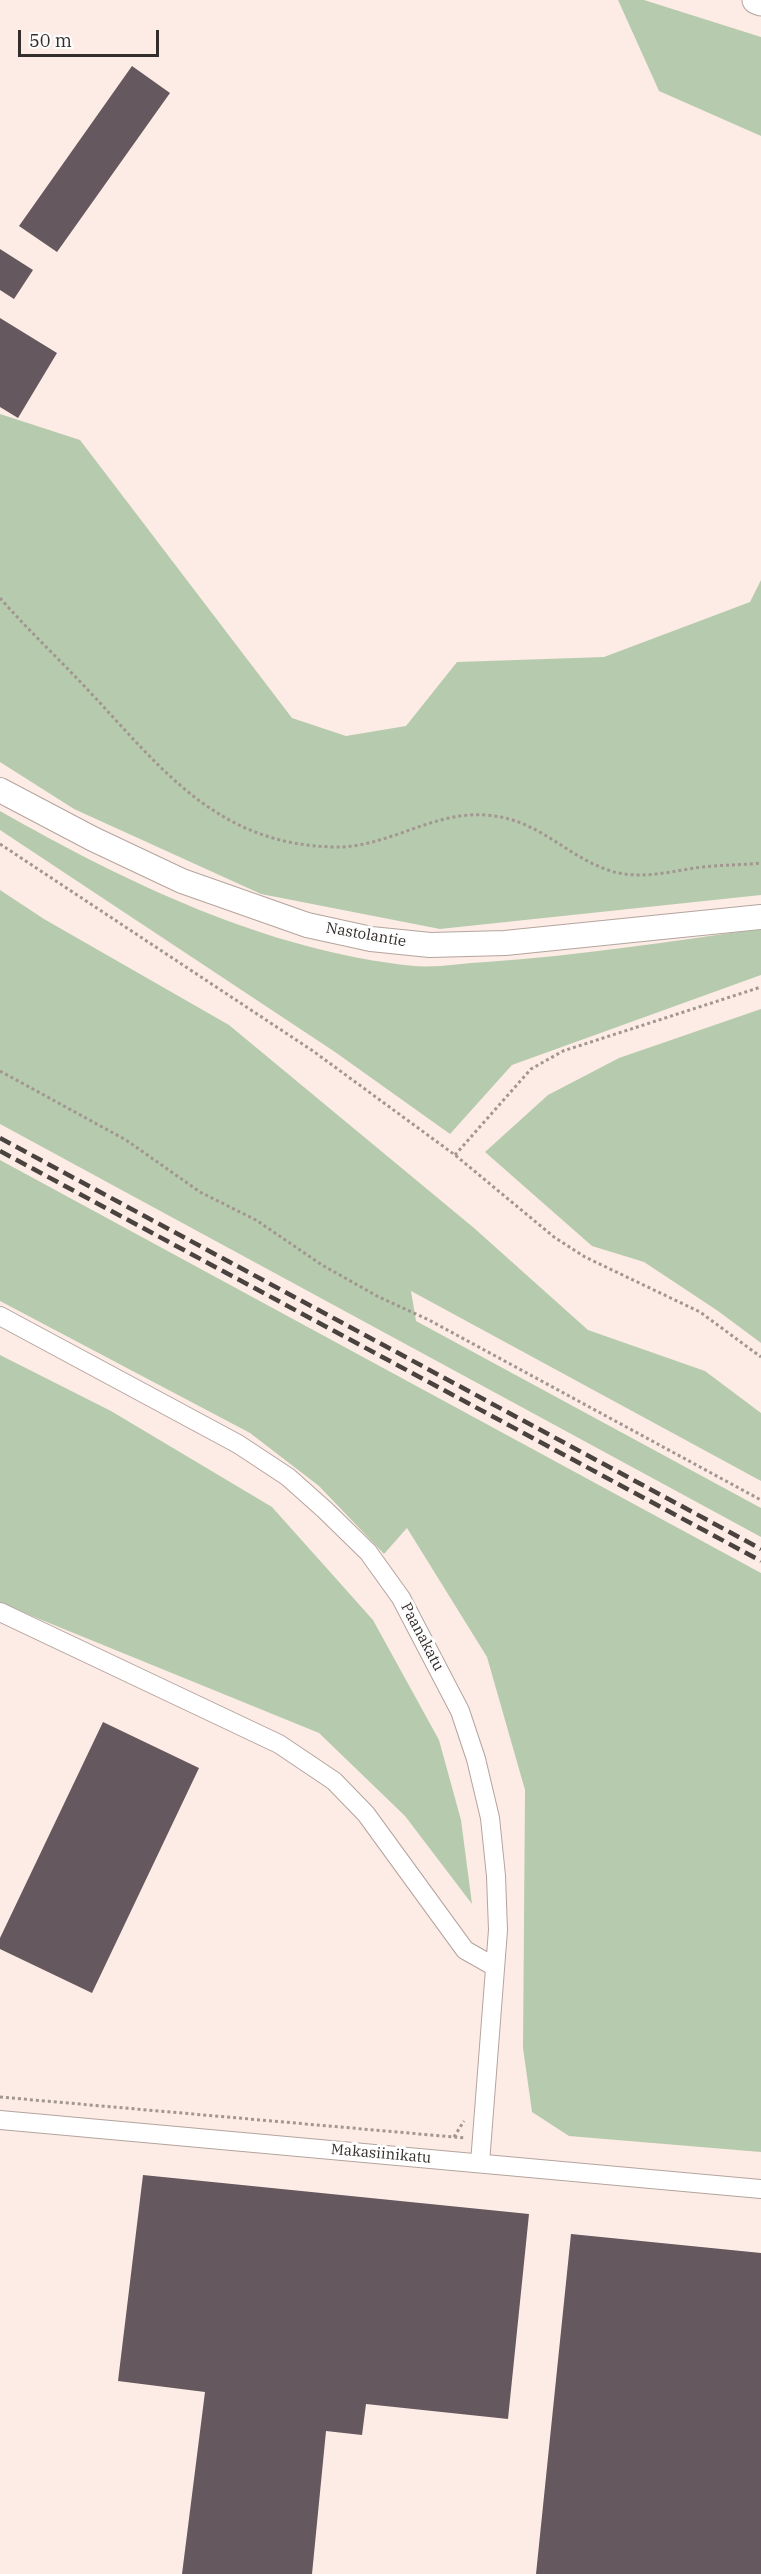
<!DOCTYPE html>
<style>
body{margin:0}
#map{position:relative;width:761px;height:2574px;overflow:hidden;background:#fdece5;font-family:"IBM Plex Serif",serif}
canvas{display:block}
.scale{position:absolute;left:18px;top:30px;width:141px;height:27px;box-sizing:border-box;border:3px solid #332d2b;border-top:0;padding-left:8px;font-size:18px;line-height:21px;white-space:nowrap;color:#332d2b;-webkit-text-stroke:4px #fdfdfd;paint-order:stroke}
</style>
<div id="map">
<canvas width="761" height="2574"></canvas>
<div class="scale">50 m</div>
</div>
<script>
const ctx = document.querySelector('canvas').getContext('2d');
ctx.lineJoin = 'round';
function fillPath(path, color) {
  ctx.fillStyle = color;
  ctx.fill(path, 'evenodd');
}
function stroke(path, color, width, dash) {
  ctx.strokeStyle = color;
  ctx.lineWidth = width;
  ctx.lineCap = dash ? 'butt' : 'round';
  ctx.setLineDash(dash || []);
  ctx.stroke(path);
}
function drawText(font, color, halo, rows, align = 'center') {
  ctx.font = font + ' "IBM Plex Serif",serif';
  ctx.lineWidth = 6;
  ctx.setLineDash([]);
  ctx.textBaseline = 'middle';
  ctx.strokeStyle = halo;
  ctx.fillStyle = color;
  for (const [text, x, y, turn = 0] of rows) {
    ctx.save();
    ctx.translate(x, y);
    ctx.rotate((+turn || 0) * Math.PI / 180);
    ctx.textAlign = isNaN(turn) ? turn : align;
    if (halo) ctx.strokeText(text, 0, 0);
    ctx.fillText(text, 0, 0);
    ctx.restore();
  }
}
fillPath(new Path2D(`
 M618,0H644L761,37V136L659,91Z
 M0,414L80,440L292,718L346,736L406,726L457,662L604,657L750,602L761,580V895L440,929L261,894L74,809L0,762Z
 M0,811C127,883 267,951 414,966C437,968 463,963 486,962C578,956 670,941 761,929V975L512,1065L450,1134L335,1052L0,830Z
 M0,890L44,919L229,1025L474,1228L588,1330L705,1371L761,1413V1481L411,1291L416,1321L761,1508V1537L0,1124Z
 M761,1009V1343L718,1311L644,1262L592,1246L485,1152L548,1095L619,1058Z
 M0,1160L761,1573V2152L569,2136L532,2112L523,2048L525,1790L487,1657L407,1528L384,1554L319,1486L250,1433L0,1301Z
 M0,1355L111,1411L272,1507L373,1620L439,1740L461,1820L472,1904L405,1816L319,1733L0,1603Z`), '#b6cbae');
fillPath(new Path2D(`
 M132,66L170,93L57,252L19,226Z
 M0,249L33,270L14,299L0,290Z
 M0,318L57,353L18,418L0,407Z
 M103,1722L199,1768L92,1993L0,1949V1938Z
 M143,2175L529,2214L508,2419L366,2404L362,2435L326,2431L312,2574H182L205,2392L118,2381Z
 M571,2234L761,2253V2574H536Z`), '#65585e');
const minor = new Path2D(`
 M0,1316L238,1444L288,1477L325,1510L368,1552L401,1598L460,1711L476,1759L490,1818L496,1876L498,1930L480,2163
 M0,1612L279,1744L334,1781L366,1814L465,1950L495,1967
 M0,2120L761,2189`);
const major = new Path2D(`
 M0,790L93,839L182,881L307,925L371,939L430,945L505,943L761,917`);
const highway = new Path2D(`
 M756,0L761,2`);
stroke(minor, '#b4a49e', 20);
stroke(major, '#b4a49e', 26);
stroke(highway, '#b4a49e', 29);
stroke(new Path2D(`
 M0,598C28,630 59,659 88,690C162,769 217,845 335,847C387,848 433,811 485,815C538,818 564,855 608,870C639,881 671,871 702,867C722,865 741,865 761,863
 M0,844L313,1051L455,1155L554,1237L585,1257L700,1312L761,1357
 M0,1071L126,1140L200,1192L256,1220L322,1265L377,1296L429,1320L761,1500
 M455,1155L531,1069L563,1051L761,987
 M0,2097L465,2138
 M454,2137L464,2121`), '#a29691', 3, [3, 3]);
stroke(minor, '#fff', 18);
stroke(major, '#fff', 24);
stroke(highway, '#fff', 27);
stroke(new Path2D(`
 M0,1138L761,1549
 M0,1151L761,1561`), '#49423f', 4.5, [12, 6]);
drawText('15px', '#332d2b', '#fdfdfd', [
 ["Nastolantie",366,935,10],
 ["Paanakatu",422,1637,62],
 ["Makasiinikatu",381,2154,5]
]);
</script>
